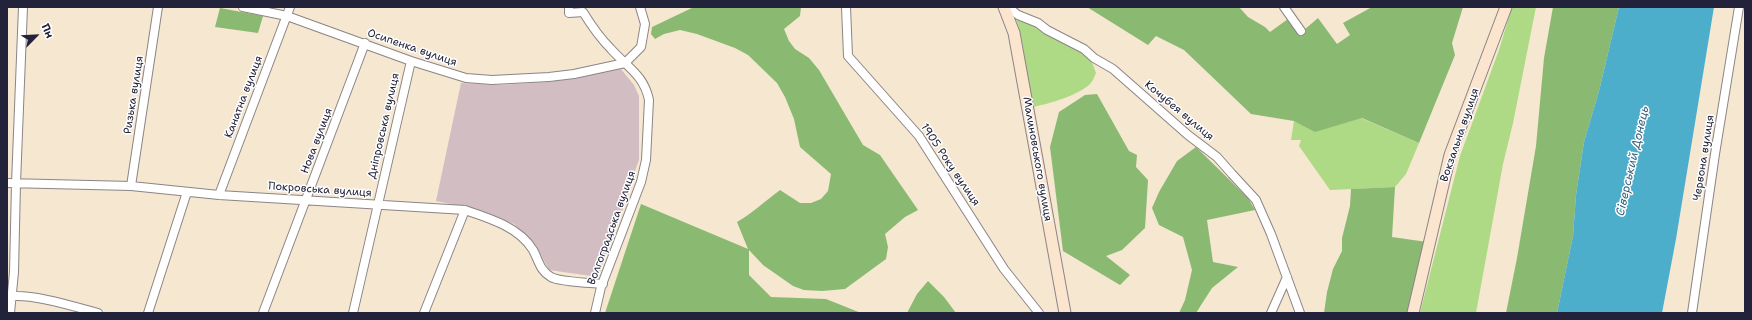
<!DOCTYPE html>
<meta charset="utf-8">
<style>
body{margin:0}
#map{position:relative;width:1752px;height:320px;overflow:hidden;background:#f5e7d0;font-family:"Shantell Sans",sans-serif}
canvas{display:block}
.frame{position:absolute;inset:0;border:8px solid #22223b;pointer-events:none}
.north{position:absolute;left:16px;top:16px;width:40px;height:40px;-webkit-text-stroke:3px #fff;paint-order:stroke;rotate:66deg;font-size:11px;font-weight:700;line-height:16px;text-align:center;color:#22223b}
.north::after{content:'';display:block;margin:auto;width:14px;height:18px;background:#22223b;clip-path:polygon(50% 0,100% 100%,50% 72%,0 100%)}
</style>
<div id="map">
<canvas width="1752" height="320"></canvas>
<div class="frame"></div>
<div class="north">Пн</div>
</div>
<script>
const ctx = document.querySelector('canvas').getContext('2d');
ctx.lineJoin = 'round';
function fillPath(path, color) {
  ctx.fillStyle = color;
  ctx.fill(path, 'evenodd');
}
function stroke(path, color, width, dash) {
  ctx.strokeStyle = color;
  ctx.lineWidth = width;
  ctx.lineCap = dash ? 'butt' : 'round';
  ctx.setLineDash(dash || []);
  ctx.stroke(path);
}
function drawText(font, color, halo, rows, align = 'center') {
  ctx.font = font + ' "Shantell Sans",sans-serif';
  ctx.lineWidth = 3;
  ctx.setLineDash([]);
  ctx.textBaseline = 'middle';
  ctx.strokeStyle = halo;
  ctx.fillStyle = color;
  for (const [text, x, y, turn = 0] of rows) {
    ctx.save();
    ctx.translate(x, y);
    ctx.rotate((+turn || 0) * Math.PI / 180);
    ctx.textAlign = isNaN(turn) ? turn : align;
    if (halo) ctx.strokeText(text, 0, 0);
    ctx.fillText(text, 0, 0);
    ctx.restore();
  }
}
fillPath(new Path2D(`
 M620,68L634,85L639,96V160L633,176L632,184L598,277L549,270L537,248L514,224L490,215L460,206L436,201L461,83L499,85L547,82L577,78Z`), '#d2bec2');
fillPath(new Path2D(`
 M1512,7H1536L1513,123L1503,164L1476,313H1420L1460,156L1499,50Z
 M1014,14L1090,57L1096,73C1094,77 1093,81 1090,84C1077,96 1051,103 1033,107C1024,77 1027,44 1014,14Z
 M1361,118L1419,143L1406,174L1395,187L1330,190L1299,146L1301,140H1291L1294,121L1327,128Z`), '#aed985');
fillPath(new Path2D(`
 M694,7H801L800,16L784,29L789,41L795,49L809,58L819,70L863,145L880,155L918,210L905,217L885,234L888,247L886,259L845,289L822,291L804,290L793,286L763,265L749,250V275L771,297L826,299L861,313H605L641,204L748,249L737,222C753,213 765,201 780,190L800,203H811L821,199L828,191L831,174L800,147L794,119L785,97L777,83L748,55L735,48L697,34L680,30L664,34L655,39L651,34L652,27Z
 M1087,7H1239L1248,17L1265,27L1270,32L1288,19L1304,30L1318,18L1337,44L1350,35L1343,23L1372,7H1463L1452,43L1455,55L1419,143L1362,118L1315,132L1294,121L1251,114L1184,50L1156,36L1148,45Z
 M1553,7H1619L1599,91L1584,142L1576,195L1573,236L1557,313H1506L1517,258L1536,146L1544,58Z
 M220,8L263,16L258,33L215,27Z
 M1097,94L1129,151L1137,155L1136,167L1148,180L1145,228L1122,250L1106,256L1130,275L1120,285L1063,251L1050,147L1059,112L1085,95Z
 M1196,147L1248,198L1255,210L1207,220L1213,262L1238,267L1212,288L1196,313H1179L1185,300L1192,270L1183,237L1159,225L1152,208L1159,192L1177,161Z
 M1395,187L1392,237L1427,242L1410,313H1324L1327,292L1333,269L1342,251V238L1350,206L1351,189Z
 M928,281L944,297L956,313H907L917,294Z`), '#8ab972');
fillPath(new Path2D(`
 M1619,7H1714L1676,239L1662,313H1557L1573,236L1576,195L1584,142L1599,91Z`), '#4daecc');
const street = new Path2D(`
 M243,7L287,16L411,61L466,78L492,80L549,77L574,74L625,63
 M569,7V13L583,12C591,25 600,38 611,49C627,67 644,75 649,100L646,160L641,182L601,287L595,313
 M846,7L848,56L919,136L1004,269L1039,313
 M1008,7L1018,15L1038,23L1047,30L1084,49L1094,58L1113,69L1188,135L1217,157L1232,174L1256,200L1271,234L1300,313
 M1284,7L1301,31
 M625,63L641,47L645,24L640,7
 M7,183L131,186L219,195L465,210C489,218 519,227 533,250C539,261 540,271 551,277C559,282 592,283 603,284
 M131,186L158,7
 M219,195L290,7
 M7,297C28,292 76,307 98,313
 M10,313L14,272L16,183L23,7
 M148,313L187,192
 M263,313L365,43
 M353,313L411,61
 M424,313L465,210
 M1271,313L1287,277
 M1692,313L1715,154L1739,7`);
const secondary = new Path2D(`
 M1004,7L1014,33L1065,313
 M1413,313L1450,155L1506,7`);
stroke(street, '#8c8486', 10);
stroke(secondary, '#8c8486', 13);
stroke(street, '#fff', 8);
stroke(secondary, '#fce5cf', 11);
drawText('11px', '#22223b', '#fff', [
 ["Осипенка вулиця",412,48,19],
 ["Ризька вулиця",134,95,-81],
 ["Канатна вулиця",244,97,-69],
 ["Кочубея вулиця",1179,111,40],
 ["Дніпровська вулиця",384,126,-77],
 ["Вокзальна вулиця",1460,135,-71],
 ["Нова вулиця",317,141,-69],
 ["Червона вулиця",1704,158,-81],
 ["Малиновського вулиця",1037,159,80],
 ["1905 Року вулиця",950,165,56],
 ["Покровська вулиця",320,190,4],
 ["Волгоградська вулиця",612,228,-70]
]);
drawText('italic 12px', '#35617c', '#fff', [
 ["Сіверський Донець",1633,161,-77]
]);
</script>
